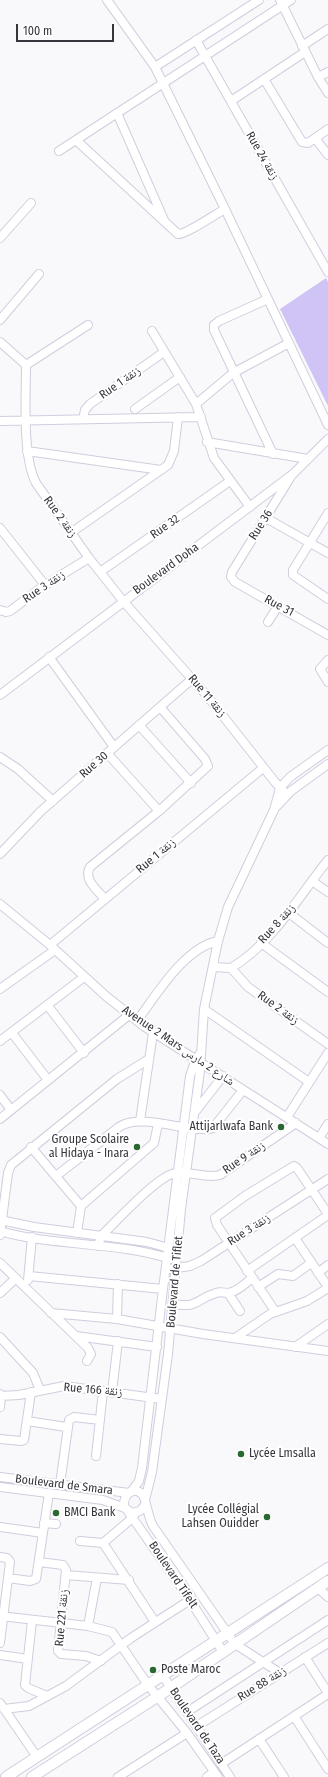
<!DOCTYPE html>
<meta charset="utf-8">
<style>
body{margin:0}
#map{position:relative;width:328px;height:1777px;overflow:hidden;background:#f9f9fc;font-family:"Fira Sans Condensed",sans-serif}
canvas{display:block}
.scale{position:absolute;left:16px;top:24px;width:98px;height:18px;box-sizing:border-box;border:2px solid #37353c;border-top:0;padding-left:5px;font-size:12px;line-height:14px;white-space:nowrap;color:#37353c;-webkit-text-stroke:3px #fff;paint-order:stroke}
</style>
<div id="map">
<canvas width="328" height="1777"></canvas>
<div class="scale">100 m</div>
</div>
<script>
const ctx = document.querySelector('canvas').getContext('2d');
ctx.lineJoin = 'round';
function fillPath(path, color) {
  ctx.fillStyle = color;
  ctx.fill(path, 'evenodd');
}
function stroke(path, color, width, dash) {
  ctx.strokeStyle = color;
  ctx.lineWidth = width;
  ctx.lineCap = dash ? 'butt' : 'round';
  ctx.setLineDash(dash || []);
  ctx.stroke(path);
}
function drawText(font, color, halo, rows, align = 'center') {
  ctx.font = font + ' "Fira Sans Condensed","Noto Naskh Arabic",sans-serif';
  ctx.lineWidth = 4;
  ctx.setLineDash([]);
  ctx.textBaseline = 'middle';
  ctx.strokeStyle = halo;
  ctx.fillStyle = color;
  for (const [text, x, y, turn = 0] of rows) {
    ctx.save();
    ctx.translate(x, y);
    ctx.rotate((+turn || 0) * Math.PI / 180);
    ctx.textAlign = isNaN(turn) ? turn : align;
    if (halo) ctx.strokeText(text, 0, 0);
    ctx.fillText(text, 0, 0);
    ctx.restore();
  }
}
fillPath(new Path2D(`
 M326,278L328,282V406L280,309Z`), '#d0c4f7');
const minor = new Path2D(`
 M107,0L155,67L225,209L328,425
 M280,0L318,77L328,93
 M196,40L328,272
 M302,46L328,29
 M155,67L259,0
 M318,77L328,72
 M264,79L302,142L308,143L328,129
 M231,101L305,52
 M117,113L164,220
 M315,138L328,155
 M76,140L178,234C185,235 216,214 225,209
 M59,151L291,0
 M0,238L31,203
 M268,299L219,321L214,325V330L273,454
 M0,320L39,274
 M152,331L196,404L214,458L250,507
 M0,342L26,365C26,397 22,456 36,483L89,558L123,601L208,697L275,782L287,795
 M26,365L88,325
 M196,404L233,373L289,343
 M135,409L180,377
 M83,419L85,410L90,404L164,352
 M0,421L201,417
 M207,442L308,459
 M27,451L161,470
 M290,478L232,572L231,577L235,582L328,635
 M328,513L293,570V575L328,599
 M266,518L328,553
 M0,528L45,585
 M72,532L168,465L174,451L178,417
 M100,572L230,481
 M0,610L6,612L10,611L45,585L89,558
 M268,622L278,606
 M49,657L114,747
 M328,660L320,669L328,682
 M0,695L293,474L328,439
 M139,725L191,783
 M107,753L159,811
 M0,757L18,769L53,801
 M275,808L291,791L328,764
 M0,854L41,811L192,679
 M312,881L328,892
 M105,899C97,890 83,879 90,867L159,811L208,766L205,759L160,707
 M0,904L50,945L107,997L145,1027L328,1144
 M289,913L328,943
 M261,943L328,992
 M50,945L263,768
 M213,967L231,968C272,944 299,896 328,860
 M231,968L248,987L328,1044
 M0,989L55,950
 M48,1006L84,1053
 M204,1009L309,1082
 M137,1021C157,994 184,948 218,941
 M12,1033L48,1080
 M0,1041L84,977
 M0,1095L11,1110
 M195,1112L223,1076
 M287,1117L328,1053
 M0,1119L129,1015
 M140,1121L153,1033
 M319,1138L328,1124
 M31,1147L81,1206
 M56,1176L119,1127C138,1114 175,1128 198,1129C203,1129 208,1130 213,1128L243,1090
 M81,1206L154,1143L158,1124
 M0,1220L34,1227L147,1242L172,1249
 M0,1231C56,1247 115,1241 171,1259
 M77,1233L81,1206
 M0,1235L8,1173L11,1165L117,1079L149,1059
 M295,1238L328,1287
 M98,1246L101,1236C116,1222 159,1174 176,1173C191,1171 206,1179 220,1175L296,1123
 M0,1263L88,1348L91,1354L87,1361
 M170,1269L190,1266L201,1261L328,1179
 M247,1271L328,1215
 M318,1273L328,1265
 M29,1276L163,1289
 M28,1280L32,1237
 M258,1287L278,1274L293,1276L311,1263
 M0,1293L16,1278
 M228,1293L240,1311
 M173,1304C200,1308 194,1300 216,1293C221,1291 224,1293 228,1293C237,1292 246,1283 252,1278
 M275,1311L217,1225L215,1218L245,1196L294,1166L297,1168L328,1214
 M51,1313L117,1319L203,1334L328,1351
 M117,1319L118,1284
 M76,1336L157,1347
 M0,1337L33,1373L40,1390
 M235,1338L270,1314L307,1301L328,1288
 M295,1347L328,1324
 M112,1392L118,1341
 M0,1394L1,1397L0,1407
 M0,1396L19,1395L64,1386L162,1399
 M27,1421L66,1427
 M0,1439L21,1441L24,1440L31,1392
 M96,1456L103,1391
 M0,1477L129,1493
 M60,1484L69,1420L74,1417L100,1420
 M0,1487L103,1500L125,1508
 M131,1492L139,1481L142,1468L163,1289L190,1076L196,1059L201,1052
 M145,1500L152,1472L168,1354L181,1209L200,1071L204,1009L218,941L228,907L274,810L280,788L290,777L328,750
 M145,1505L140,1511L132,1513L125,1508C121,1497 132,1485 142,1494C146,1498 148,1518 153,1526L228,1634L235,1644L280,1673
 M127,1510L190,1600L223,1652
 M44,1523L56,1524
 M0,1527L43,1533
 M80,1541L103,1543L155,1622
 M103,1543L130,1520L135,1514
 M0,1557L7,1558L10,1562L0,1643
 M39,1562L63,1565L66,1570L58,1651L61,1654L86,1656L101,1661
 M66,1575L129,1580
 M8,1578L30,1581L36,1579L49,1493
 M318,1588L328,1597
 M0,1616L88,1626L112,1632L148,1685L187,1733L218,1777
 M32,1621L25,1685L28,1688L47,1696
 M88,1626L97,1578
 M0,1655L28,1659
 M305,1657L328,1693
 M163,1676L230,1777
 M0,1703L37,1757
 M4,1709L29,1706L66,1686L131,1638L190,1600
 M187,1712L328,1620
 M294,1716L328,1769
 M197,1726L328,1643
 M259,1739L284,1777
 M221,1764L328,1694
 M118,1777L187,1733
 M207,1777L214,1772`);
const major = new Path2D(`
 M6,1777L328,1568
 M32,1777L157,1697L328,1581`);
stroke(minor, '#d0cdde', 10);
stroke(major, '#d0cdde', 12);
stroke(minor, '#fff', 8);
stroke(major, '#fff', 10);
for (const [x, y, r, color] of [
 [281,1127,4,"#296830"],
 [137,1147,4,"#296830"],
 [241,1454,4,"#296830"],
 [56,1513,4,"#296830"],
 [267,1517,4,"#296830"],
 [153,1670,4,"#296830"]
]) {
  const dot = new Path2D();
  dot.arc(x, y, r, 0, 2 * Math.PI);
  ctx.fillStyle = color;
  ctx.fill(dot);
  stroke(dot, '#fff', 1.5);
}
drawText('12px', '#37353c', '#fff', [
 ["Rue 24 زنقة",262,156,60],
 ["Rue 1 زنقة",120,383,-35],
 ["Rue 2 زنقة",60,517,54],
 ["Rue 36",261,525,-58],
 ["Rue 32",165,527,-35],
 ["Boulevard Doha",166,569,-36],
 ["Rue 3 زنقة",44,587,-34],
 ["Rue 31",279,606,28],
 ["Rue 11 زنقة",207,696,50],
 ["Rue 30",94,765,-41],
 ["Rue 1 زنقة",156,856,-40],
 ["Rue 8 زنقة",277,924,-48],
 ["Rue 2 زنقة",278,1008,36],
 ["Avenue 2 Mars شارع 2 مارس",178,1046,34],
 ["Rue 9 زنقة",244,1158,-34],
 ["Rue 3 زنقة",249,1230,-33],
 ["Boulevard de Tiflet",175,1282,-85],
 ["Rue 166 زنقة",93,1390,5],
 ["Boulevard de Smara",64,1485,7],
 ["Boulevard Tifelt",173,1575,56],
 ["Rue 221 زنقة",62,1618,-85],
 ["Rue 88 زنقة",262,1684,-32],
 ["Boulevard de Taza",197,1726,56]
]);
drawText('12px', '#37353c', '#fff', [
 ["Attijarlwafa Bank",273,1127],
 ["Groupe Scolaire",129,1140],
 ["al Hidaya - Inara",129,1154],
 ["Lycée Lmsalla",249,1454,"left"],
 ["Lycée Collégial",259,1510],
 ["Lahsen Ouidder",259,1524],
 ["BMCI Bank",64,1513,"left"],
 ["Poste Maroc",161,1670,"left"]
], 'right');
</script>
